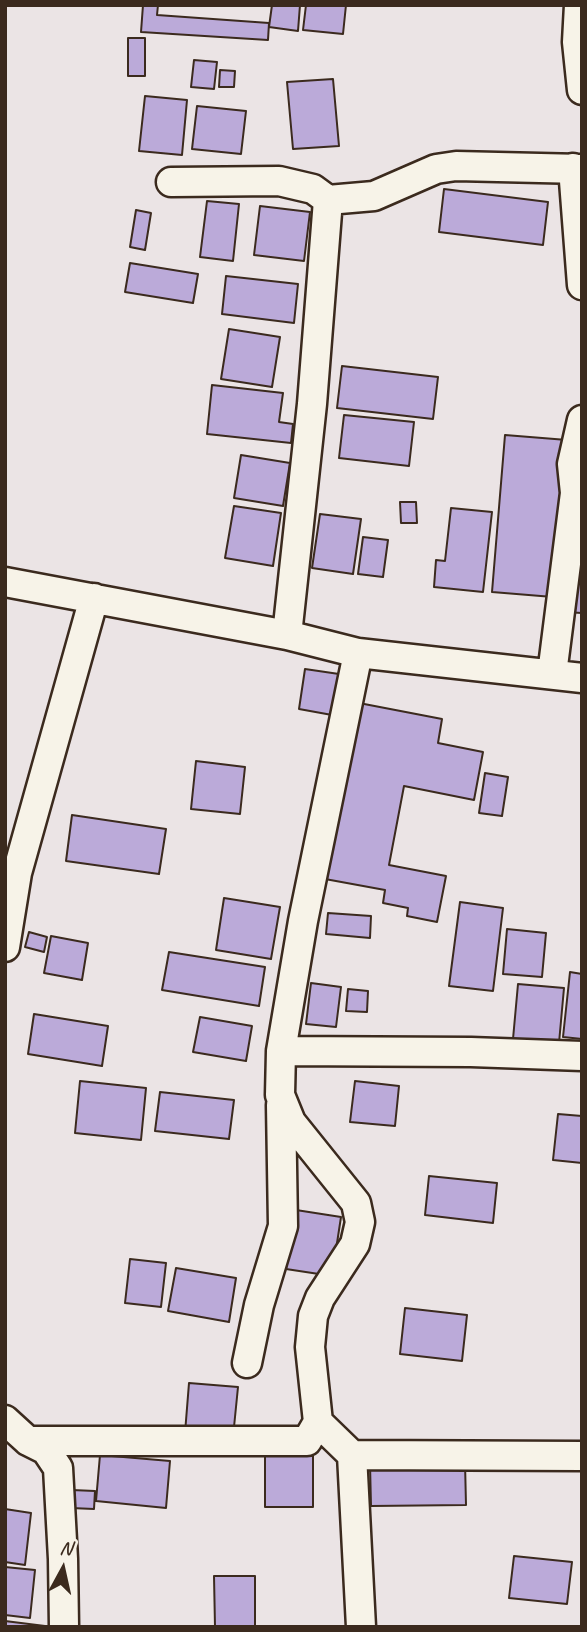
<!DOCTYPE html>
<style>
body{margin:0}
#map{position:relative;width:587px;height:1632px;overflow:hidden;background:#ebe4e5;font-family:Caveat,sans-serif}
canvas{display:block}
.frame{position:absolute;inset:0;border:7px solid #3b2a1e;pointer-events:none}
.north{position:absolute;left:28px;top:1534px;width:70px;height:70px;-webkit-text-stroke:5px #f7f3e8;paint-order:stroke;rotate:8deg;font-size:19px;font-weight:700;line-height:28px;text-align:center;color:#3b2a1e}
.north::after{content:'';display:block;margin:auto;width:24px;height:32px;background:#3b2a1e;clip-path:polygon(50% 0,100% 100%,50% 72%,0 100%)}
</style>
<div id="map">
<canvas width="587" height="1632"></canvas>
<div class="frame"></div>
<div class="north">N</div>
</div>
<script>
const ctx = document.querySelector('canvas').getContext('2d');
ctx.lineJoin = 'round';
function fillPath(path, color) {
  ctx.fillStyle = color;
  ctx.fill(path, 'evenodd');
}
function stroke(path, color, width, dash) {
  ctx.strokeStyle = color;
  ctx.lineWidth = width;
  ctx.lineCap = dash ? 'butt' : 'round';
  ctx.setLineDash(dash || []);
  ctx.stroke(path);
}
const building = new Path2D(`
 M143,5H158L157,15L269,23L268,40L141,32Z
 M272,5H300L298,31L269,27Z
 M306,5H346L343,34L303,30Z
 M128,38H145V76H128Z
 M194,60L217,62L214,89L191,87Z
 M220,70L235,71L234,87H219Z
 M333,79L339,146L293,149L287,82Z
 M145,96L187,100L182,155L139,151Z
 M197,106L246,111L241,154L192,149Z
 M444,189L548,202L543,245L439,232Z
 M207,201L239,204L233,261L200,257Z
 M260,206L310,212L304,261L254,255Z
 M136,210L151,213L145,250L130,247Z
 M130,263L198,274L193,303L125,292Z
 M226,276L298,284L294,323L222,314Z
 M229,329L280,337L272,387L221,379Z
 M342,366L438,377L433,419L337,408Z
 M212,385L283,393L279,422L293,424L291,443L207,434Z
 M344,415L414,422L409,466L339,458Z
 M505,435L567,440L553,597L492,592Z
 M241,455L290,463L283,506L234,498Z
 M582,463V613L565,612Z
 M400,502H416L417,523H401Z
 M234,506L281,513L273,566L225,558Z
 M451,508L492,512L483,592L434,587L436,560L445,561Z
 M320,514L361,519L353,574L312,568Z
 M363,537L388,540L383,577L358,574Z
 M305,669L339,674L332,715L299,709Z
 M359,703L442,719L438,743L483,752L474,800L404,786L389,865L446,876L437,922L407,916L408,908L383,903L385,890L325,879Z
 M196,761L245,767L240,814L191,809Z
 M485,773L508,777L502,816L479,813Z
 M72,815L166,829L159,874L66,861Z
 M224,898L280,907L271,959L216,950Z
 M460,902L503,908L493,991L449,986Z
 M328,913L371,916L370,938L326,934Z
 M507,929L546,933L542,977L503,974Z
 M29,932L47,937L44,952L25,947Z
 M51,936L88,943L82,980L44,973Z
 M169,952L265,967L259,1006L162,990Z
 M570,972L582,974V1039L563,1037Z
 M311,983L341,987L336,1027L306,1024Z
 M518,984L564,988L559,1043L513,1039Z
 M348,989L368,991L367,1012L346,1011Z
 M34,1014L108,1026L102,1066L28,1054Z
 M200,1017L252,1026L246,1061L193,1052Z
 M80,1081L146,1088L141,1140L75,1133Z
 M355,1081L399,1086L395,1126L350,1122Z
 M160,1092L234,1100L229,1139L155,1131Z
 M558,1114L582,1116V1163L553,1160Z
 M429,1176L497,1183L493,1223L425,1215Z
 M296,1210L341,1217L332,1276L286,1269Z
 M130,1259L166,1263L161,1307L125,1303Z
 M176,1268L236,1278L229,1322L168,1311Z
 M405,1308L467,1315L462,1361L400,1354Z
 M189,1383L238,1387L233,1437L185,1433Z
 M100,1455L170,1461L166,1508L96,1501Z
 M265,1456H313V1507H265Z
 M465,1462L466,1505L371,1506L370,1464Z
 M72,1490L95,1491L94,1509L71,1508Z
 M5,1509L31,1513L25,1565L5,1562Z
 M514,1556L572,1562L567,1604L509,1598Z
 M5,1567L35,1570L30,1618L5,1615Z
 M214,1576H255V1627H215Z
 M5,1621L53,1627H5Z`);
fillPath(building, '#bbaad9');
stroke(building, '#3b2a1e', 2);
const minor = new Path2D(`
 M579,5L577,42L582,90
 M573,168L582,285
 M171,182L279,181L313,189L328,200L374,196L436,169L456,166L582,169
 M5,582L287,635L358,653L582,678
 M287,635L312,404L328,200
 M552,674L575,493L572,464L582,420
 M5,947L17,873L94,598
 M281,1051L471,1052L582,1056
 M247,1363L259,1305L283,1226L281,1105
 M5,1420L28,1441L46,1450L58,1468L63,1559L64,1627
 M318,1422L352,1455L361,1627
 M28,1441H307L318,1422L310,1347L313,1316L320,1298L355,1244L360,1222L356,1203L291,1122L280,1095L281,1051L303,921L358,653
 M352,1455L582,1456`);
stroke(minor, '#3b2a1e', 33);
stroke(minor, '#f7f3e8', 28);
</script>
